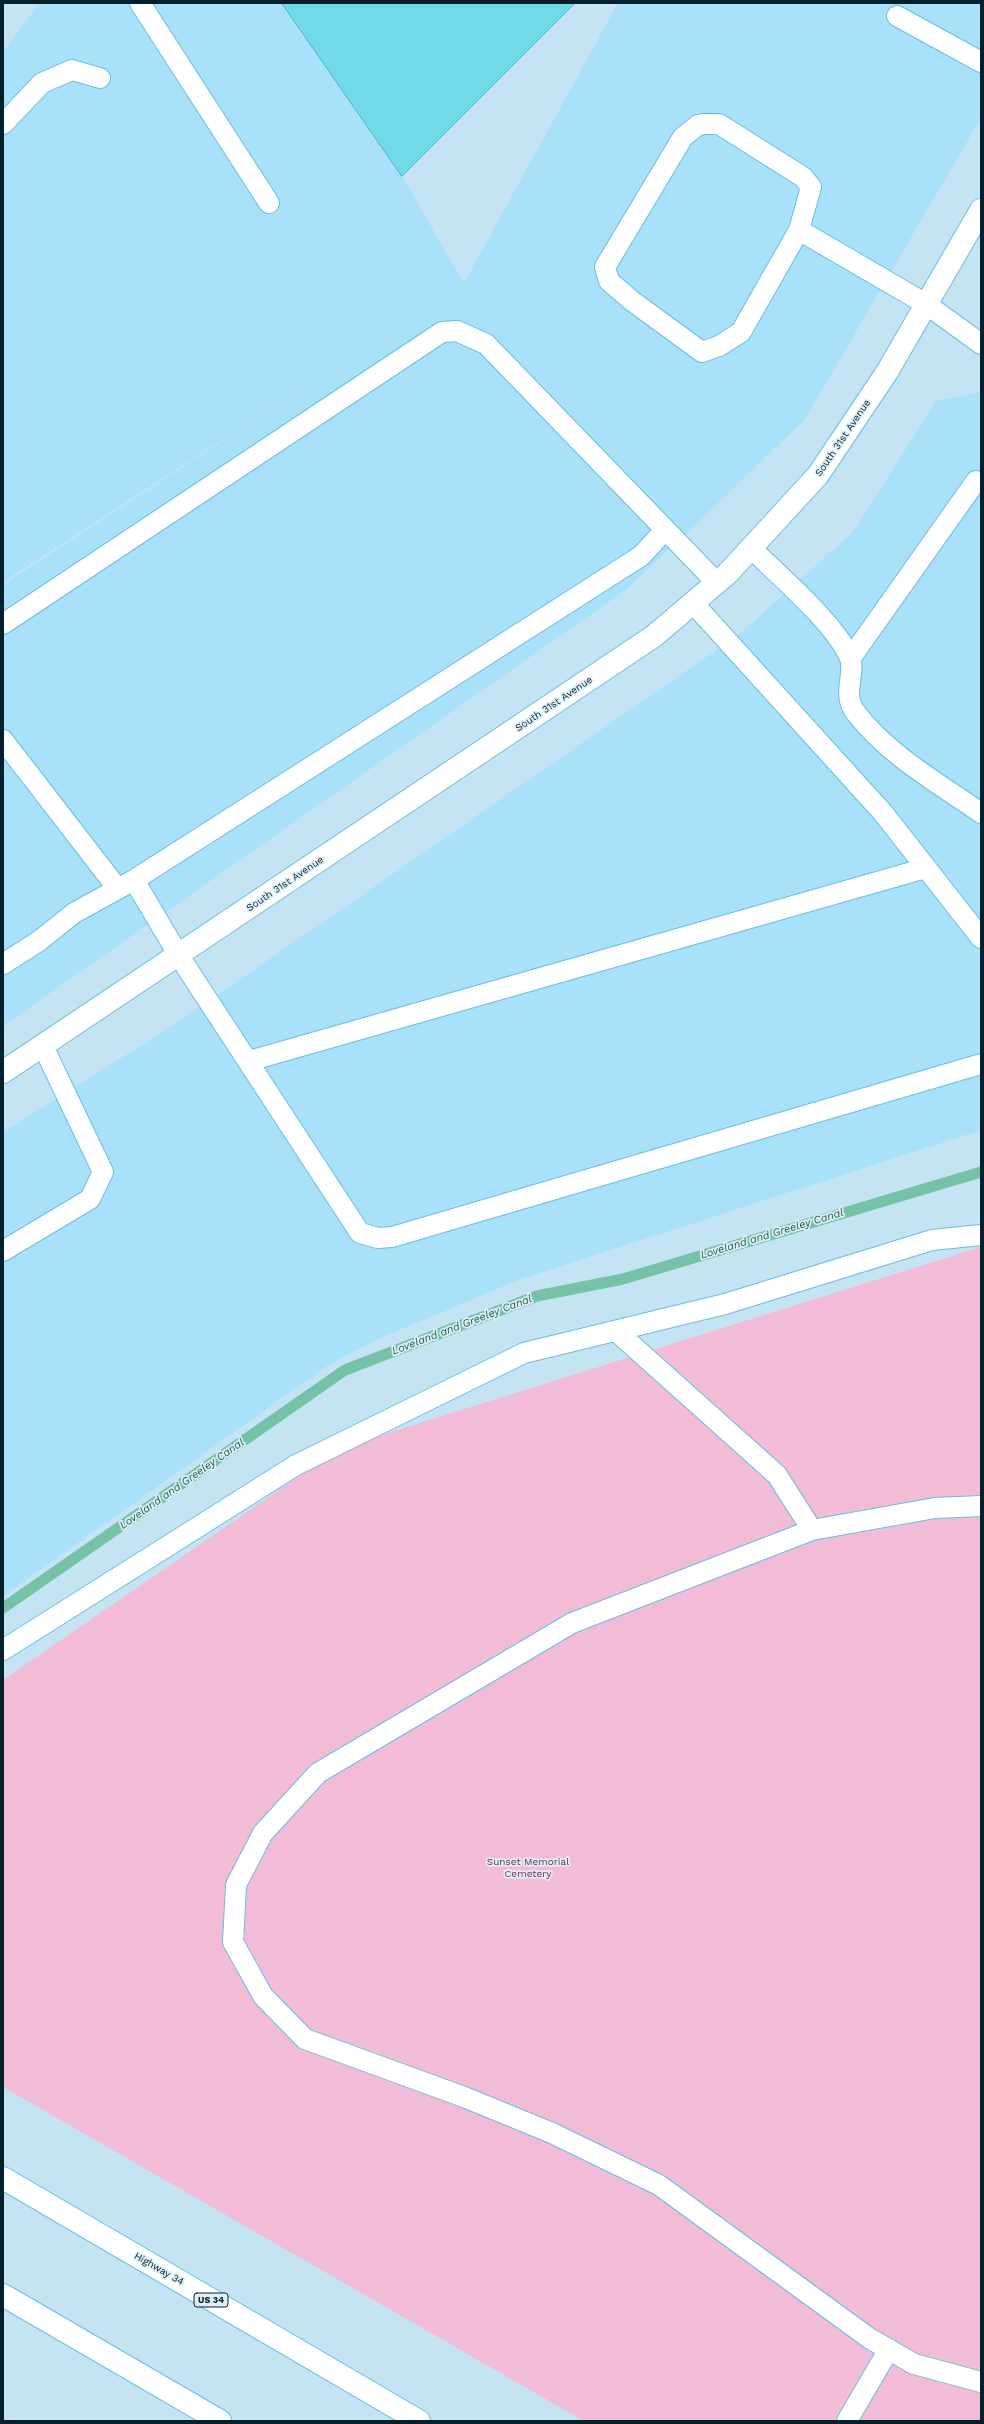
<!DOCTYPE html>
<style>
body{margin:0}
#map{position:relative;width:984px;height:2424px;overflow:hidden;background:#c4e4f4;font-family:"Work Sans",sans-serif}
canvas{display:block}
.frame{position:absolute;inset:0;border:4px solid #04202c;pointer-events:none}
</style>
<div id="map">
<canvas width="984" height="2424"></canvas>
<div class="frame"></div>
</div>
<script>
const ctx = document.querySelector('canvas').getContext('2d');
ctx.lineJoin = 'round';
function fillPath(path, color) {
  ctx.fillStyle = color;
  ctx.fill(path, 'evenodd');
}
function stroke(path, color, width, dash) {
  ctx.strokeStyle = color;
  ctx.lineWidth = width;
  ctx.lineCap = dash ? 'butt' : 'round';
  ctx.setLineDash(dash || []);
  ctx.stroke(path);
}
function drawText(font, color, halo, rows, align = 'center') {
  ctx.font = font + ' "Work Sans",sans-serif';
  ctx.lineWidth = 3.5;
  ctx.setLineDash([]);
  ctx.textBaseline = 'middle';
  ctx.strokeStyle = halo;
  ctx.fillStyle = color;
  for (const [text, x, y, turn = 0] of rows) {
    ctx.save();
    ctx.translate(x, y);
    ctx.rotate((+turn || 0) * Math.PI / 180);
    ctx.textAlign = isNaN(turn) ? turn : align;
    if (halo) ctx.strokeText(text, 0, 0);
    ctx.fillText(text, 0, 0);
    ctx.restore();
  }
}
fillPath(new Path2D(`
 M39,3H282L402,176L464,283L618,3H981V118L805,419L694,526L623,592L3,1026V585L353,355L3,582V53Z
 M981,392V1130L518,1280L376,1340L330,1364L3,1596V1132L180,1021L741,633L854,531L936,401Z`), '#a9e0fa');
fillPath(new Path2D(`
 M981,1247V2421H584L3,2087V1680L340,1448Z`), '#f3bcd6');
stroke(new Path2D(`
 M3,1608L345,1370L537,1296L623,1279L981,1172`), '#75c2a7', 11);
const building = new Path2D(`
 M282,3H575L402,176Z`);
fillPath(building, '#70daeb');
stroke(building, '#43b2c2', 1);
const lane = new Path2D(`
 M140,3L269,203
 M897,16L981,62
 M3,124L42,83L72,70L100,78
 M705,124H719L803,177L811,187L799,230L741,332L719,346L702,352L632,301L609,281L605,267L683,137L698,125Z
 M799,230L926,304L981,344
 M751,548C779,576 835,623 850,658C856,673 841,695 856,713C888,755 938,783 981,813
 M693,603L884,814L981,938
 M3,624L442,332L457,331L486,344L717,583
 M850,659L976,481
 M3,740L118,889
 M134,880L179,956L360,1233L378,1238L392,1237L981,1064
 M3,964L39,941L74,913L134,880L641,556L665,530
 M249,1061L926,868
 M3,1251L90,1199L103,1172L43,1046
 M616,1331L777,1475L812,1530
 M981,1506L935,1508L812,1530L572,1623L318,1773L263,1833L236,1885L233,1942L263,1996L305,2039L464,2097L552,2133L659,2185L869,2338L914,2364L981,2382
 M3,1650L296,1465L524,1353L725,1304L932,1240L981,1235
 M847,2421L889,2349`);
const street = new Path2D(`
 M3,1072L654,636L728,573L818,475L887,372L981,210`);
const highway = new Path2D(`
 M3,2178L419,2421
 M3,2295L220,2421`);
stroke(lane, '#67bee5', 22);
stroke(street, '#67bee5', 24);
stroke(highway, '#67bee5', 24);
stroke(lane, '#fff', 20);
stroke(street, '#fff', 22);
stroke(highway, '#fff', 22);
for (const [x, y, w] of [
 [211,2300,34]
]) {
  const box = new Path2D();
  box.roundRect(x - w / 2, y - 7, w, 14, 3);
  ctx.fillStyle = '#dfeff7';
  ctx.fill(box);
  stroke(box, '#04202c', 1);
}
drawText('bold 9px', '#04202c', null, [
 ["US 34",211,2300]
]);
drawText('10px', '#04202c', '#dfeff7', [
 ["South 31st Avenue",843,438,-56],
 ["South 31st Avenue",554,704,-34],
 ["South 31st Avenue",285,884,-34],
 ["Highway 34",159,2269,30]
]);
drawText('10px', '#722751', '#dfeff7', [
 ["Sunset Memorial",528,1862],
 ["Cemetery",528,1874]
]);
drawText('italic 11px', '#205d49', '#dfeff7', [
 ["Loveland and Greeley Canal",772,1234,-17],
 ["Loveland and Greeley Canal",462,1325,-21],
 ["Loveland and Greeley Canal",182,1484,-35]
]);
</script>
